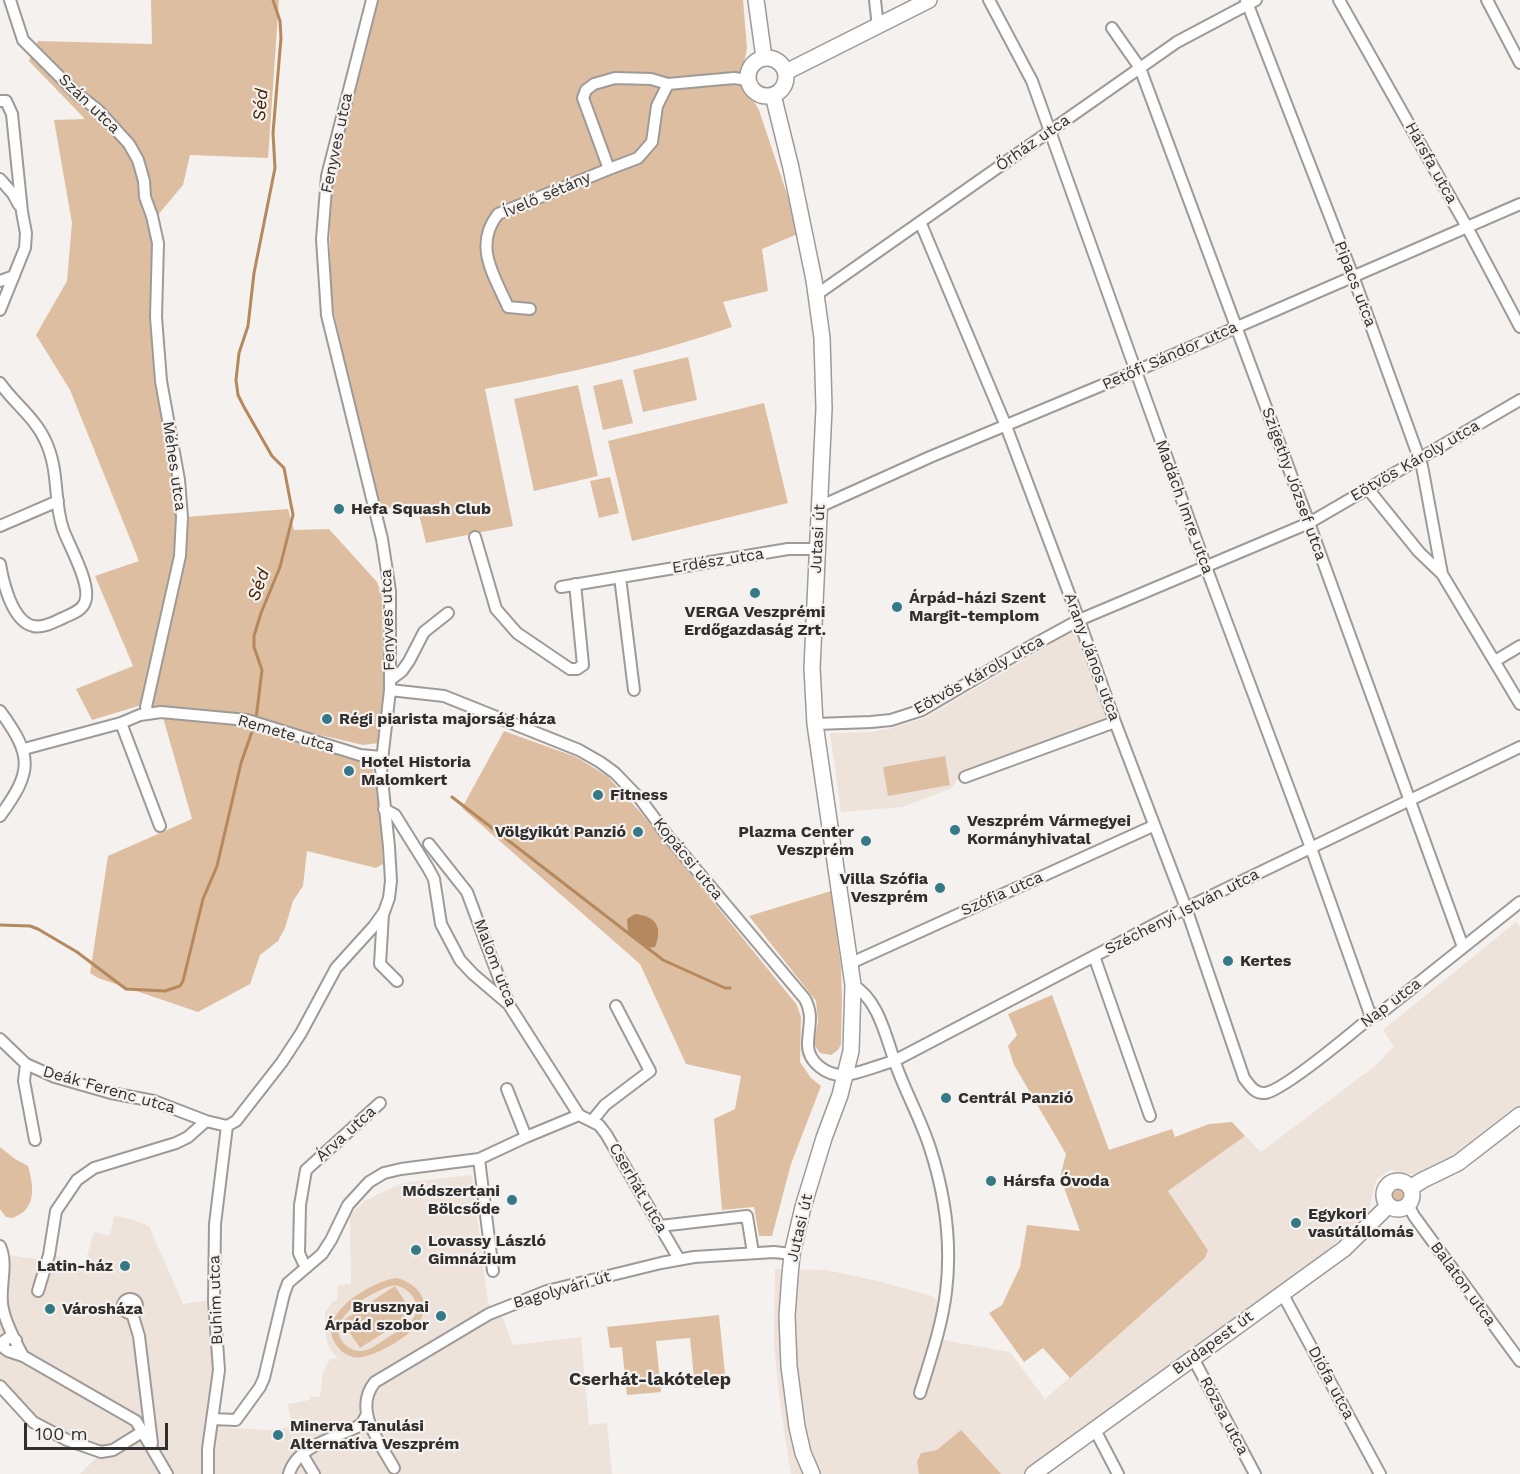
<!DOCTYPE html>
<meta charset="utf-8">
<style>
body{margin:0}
#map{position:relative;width:1520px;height:1474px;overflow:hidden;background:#f5f1ee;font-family:"Work Sans",sans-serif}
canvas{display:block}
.scale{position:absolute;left:24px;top:1423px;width:144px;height:27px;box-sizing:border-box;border:3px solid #302f2e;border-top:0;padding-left:8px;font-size:18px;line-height:21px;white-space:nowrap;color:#302f2e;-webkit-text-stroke:4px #f5f1ee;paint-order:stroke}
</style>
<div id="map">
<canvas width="1520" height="1474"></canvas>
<div class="scale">100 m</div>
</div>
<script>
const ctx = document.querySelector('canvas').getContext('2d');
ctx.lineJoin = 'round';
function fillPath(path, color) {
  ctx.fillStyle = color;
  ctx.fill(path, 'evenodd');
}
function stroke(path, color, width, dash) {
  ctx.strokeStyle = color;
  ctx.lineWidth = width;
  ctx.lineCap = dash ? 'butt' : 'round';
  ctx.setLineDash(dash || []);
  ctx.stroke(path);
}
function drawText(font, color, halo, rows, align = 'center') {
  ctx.font = font + ' "Work Sans",sans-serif';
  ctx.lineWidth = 4.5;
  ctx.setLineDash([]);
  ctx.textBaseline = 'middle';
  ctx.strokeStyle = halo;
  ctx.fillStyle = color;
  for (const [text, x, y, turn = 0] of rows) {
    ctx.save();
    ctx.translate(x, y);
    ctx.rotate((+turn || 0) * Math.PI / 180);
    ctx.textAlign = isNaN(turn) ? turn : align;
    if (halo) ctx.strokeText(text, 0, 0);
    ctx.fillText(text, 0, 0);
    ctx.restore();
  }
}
fillPath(new Path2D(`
 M1075,630L1106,719L962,772L952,788L902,807L841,812L830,733L871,732L893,728L925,718Z
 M1516,922L1520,927V1108L1477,1142L1438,1167L1415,1175L1390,1170L1376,1180L1368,1214L1321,1256L1191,1354L1024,1474H791L781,1410L774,1345L775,1269L826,1270L878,1281L932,1296L941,1305L931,1338L1010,1352L1045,1399L1205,1258L1208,1249L1168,1191L1245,1136L1261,1152L1375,1066L1394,1046L1383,1030Z
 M472,1175L488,1303L501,1313L513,1345L581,1337L589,1425L607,1423L612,1474H80L101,1453L42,1428L0,1386V1254L37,1259L49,1264L52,1255L84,1266L94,1232L110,1236L114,1216L131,1219L149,1226L183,1304L210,1300L217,1366L211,1427L267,1430L292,1427L288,1404L310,1400V1396L320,1397L323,1372L330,1359L337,1358L330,1349L326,1339L325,1313L332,1302L337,1300L338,1285L351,1284L350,1215L364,1201L402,1183Z`), '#ede3da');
fillPath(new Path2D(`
 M151,0H279L268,158L190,155L183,185L152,222L155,237L154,319L185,517L288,509L294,530L329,529L377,582L382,595L384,717L379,743L363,745L316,734L311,745L372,763L380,814L383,864L376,868L307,851L303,886L293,901L285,928L278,941L260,955L250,984L198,1012L98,978L90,973L108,856L192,819L162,714L145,704L92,720L76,689L133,666L95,576L139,561L70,390L36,335L67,281L72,223L54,120L85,119L29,61L38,41L152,44Z
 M370,0H743L747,48L741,80L759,110L800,233L762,249L768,291L723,302L732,327C652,355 568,373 485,389L513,526L426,543L419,514L377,505L331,300L329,190L367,29Z
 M688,357L697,400L643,412L633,370Z
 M622,379L633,423L603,430L593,386Z
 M578,385L598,476L534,491L514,399Z
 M764,403L788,503L632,541L608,441Z
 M610,477L619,513L599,518L590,481Z
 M504,731L576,757L607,776L641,813L797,1005L801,1017L800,1062L811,1078L821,1086L791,1164L772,1236H759L754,1207L722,1210L714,1119L735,1109L741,1076L686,1064L640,964L462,808Z
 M945,756L950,785L888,796L883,767Z
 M831,891L841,967L842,1000L841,1044L838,1050L831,1055L820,1053L814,1044L818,1021L816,1001L749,916Z
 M1052,995L1109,1150L1172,1129L1175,1137L1209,1124L1232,1122L1245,1136L1168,1191L1208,1250L1205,1258L1070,1378L1043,1348L1024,1362L989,1313L1002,1305L1020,1267L1027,1225L1080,1231L1060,1177L1066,1154L1014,1065L1008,1046L1017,1035L1008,1014Z
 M0,1147L15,1159L28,1166C34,1187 37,1210 12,1218L6,1217L0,1209Z
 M1384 1195a14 14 0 1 1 28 0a14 14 0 1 1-28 0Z
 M396,1278C419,1283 434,1304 417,1325C407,1338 369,1361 353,1357C345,1355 339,1350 335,1343C317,1313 371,1282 396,1278ZM395,1285C413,1289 424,1307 410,1323C403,1329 394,1333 387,1338C379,1343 371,1350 362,1351C354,1351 347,1348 342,1341C326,1316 376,1289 395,1285Z
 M395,1286L413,1314L360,1348L342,1321Z
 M719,1315L726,1384L695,1388L690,1338L656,1341L661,1392L627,1395L622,1347L610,1348L607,1327Z
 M961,1430L1001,1474H919L917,1462L921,1453L937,1450Z`), '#debea1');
fillPath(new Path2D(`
 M635,914C656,916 663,927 655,947L648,948L628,933L627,919Z`), '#b5885d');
stroke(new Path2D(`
 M256,719L262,670L254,647V636L261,613L280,567L293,515L284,468L272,456L244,407L238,395L236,380L239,353L248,326L254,273L275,168L273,133L281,38L280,21L273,0
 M452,797L663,960L725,988H730
 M0,925L30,926L38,929L77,952L126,989L165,991L180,986L183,981L203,899L217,866L241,763L254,726`), '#b5885d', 3);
const street = new Path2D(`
 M10,0L23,40L76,93L98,110L129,144L138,160L144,181L145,197L152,216L158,243L156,317L161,381L179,480L182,517L180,556L146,707L148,713
 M875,0L878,27
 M989,0L1032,81L1206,567L1311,848L1371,1017
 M1246,0L1353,276L1422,466L1442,574L1520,704
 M1339,0L1467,227L1520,327
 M1487,0L1520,63
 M1112,28L1140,68L1309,523L1463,947
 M0,101H6L12,114L22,212L26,233L25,248L0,310
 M609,169L638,158L652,142L657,106L668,84
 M0,179L13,194L19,205
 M921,224L1006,426L1079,620L1115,722L1186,908L1244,1078C1250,1086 1255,1094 1265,1093C1283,1091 1353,1032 1371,1017L1382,1012L1520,902
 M0,281L14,276
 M816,295L1177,42L1256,0
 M530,309L508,307C494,275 473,246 498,214L609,169L583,98L586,90L594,84L615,78L651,79L668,84L734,78L748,80
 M0,383C14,403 35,418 45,440C60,471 53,500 63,529C69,546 92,585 85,602C82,611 71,614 63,618C54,622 44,628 33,626C12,621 3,582 0,564
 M1368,489L1419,552L1442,574
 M819,507L930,457L1136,371L1520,204
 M0,526L58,501
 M475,537L496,609L517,633L570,669H577L583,665L575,584
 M620,577L634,690
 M561,587L788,549H817
 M1495,661L1520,646
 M390,680L402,671L409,661L424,632L448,613
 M390,690L444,696L579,750L600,762L615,773L641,800L667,835L805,999C814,1016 808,1027 808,1045C808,1062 827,1076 844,1075C855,1075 882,1064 894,1061L1186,908L1520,747
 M0,711C33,756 33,771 0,816
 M121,723L160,826
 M815,724L871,722L891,720L922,710L1017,654L1079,620L1309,523L1520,400
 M24,749L121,723L140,715L161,712L247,720L360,755L381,757
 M965,777L1115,722
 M384,809L395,815L428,868L434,879L441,924L460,960L473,974L507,1003
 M429,844L467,892L509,1005L579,1115
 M383,914L380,964L397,981
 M1094,956L1150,1116
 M851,963L1153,826
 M853,985C880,1001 886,1039 897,1068C907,1095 921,1120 930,1148C945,1194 952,1243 946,1292C942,1326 930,1360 920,1393
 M0,1039L26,1064L55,1077L111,1093L154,1101L206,1121L227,1126
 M26,1064L24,1081L35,1140
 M507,1089L526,1137
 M592,1121L605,1105L650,1071L616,1006
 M227,1126L236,1121L243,1112L282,1062L301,1033L336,968L374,926L384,912L389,898L391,881L389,847L381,769L390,690V591L382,539L327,315L322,239L327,176L372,0
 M479,1159L493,1271
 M1408,1205L1414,1216L1520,1361
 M660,1226L747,1216L753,1253
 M0,1246C8,1264 0,1284 2,1303C3,1318 16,1343 23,1356
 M307,1267L303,1262L299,1253L300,1205L306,1170L380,1103
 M38,1291L49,1255L56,1211L77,1180L94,1168L176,1143L188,1137L206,1121
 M1282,1293L1380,1474
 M123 1306a7 7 0 1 1 14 0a7 7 0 1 1-14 0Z
 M132,1313L139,1336L152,1443
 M8,1351L23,1356L136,1421L167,1474
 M12,1351H8L4,1348V1341L10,1337L16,1340
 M1193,1358L1255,1474
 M0,1386L33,1422L67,1440L101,1452L113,1450L142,1432
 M212,1419L236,1420L260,1387L264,1378L284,1294L288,1283L322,1254L331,1240L348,1205L369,1182L384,1173L401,1169L479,1159L526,1137L579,1115L599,1125L606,1134L679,1259
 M1094,1428L1118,1474
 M302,1454L314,1474
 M394,1468C380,1442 352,1410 375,1382L489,1314L547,1291L661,1263L694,1257L774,1252L792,1254
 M208,1474V1449L219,1370L214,1301L215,1224L227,1126
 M289,1474C296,1447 334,1438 357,1427L362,1423L366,1416`);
const secondary = new Path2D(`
 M756,0L764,58
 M748 77a19 19 0 1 1 38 0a19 19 0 1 1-38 0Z
 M786,72L929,0
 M773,95L791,168L814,280L822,338L824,408L812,668L815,724L853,985L851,1051L840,1095L824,1138L803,1207L792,1254L790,1275L787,1316L789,1366L797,1427L803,1453L812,1474
 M1384 1195a14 14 0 1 1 28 0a14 14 0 1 1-28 0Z
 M1410,1188L1423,1180L1458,1163L1520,1115
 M1033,1474L1344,1249L1388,1206`);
stroke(street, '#9e9a97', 14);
stroke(secondary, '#9e9a97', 18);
stroke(street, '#fff', 10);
stroke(secondary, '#fff', 15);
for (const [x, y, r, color] of [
 [339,509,6,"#357988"],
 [755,593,6,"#357988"],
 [897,607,6,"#357988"],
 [327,719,6,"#357988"],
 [349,771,6,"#357988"],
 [598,795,6,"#357988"],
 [955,830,6,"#357988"],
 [638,832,6,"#357988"],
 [866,841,6,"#357988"],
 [940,888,6,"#357988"],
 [1228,961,6,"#357988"],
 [946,1098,6,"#357988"],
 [991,1181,6,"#357988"],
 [512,1200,6,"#357988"],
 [1296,1223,6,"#357988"],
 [416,1250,6,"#357988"],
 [125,1266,6,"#357988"],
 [50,1309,6,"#357988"],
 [441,1316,6,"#357988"],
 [278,1435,6,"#357988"]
]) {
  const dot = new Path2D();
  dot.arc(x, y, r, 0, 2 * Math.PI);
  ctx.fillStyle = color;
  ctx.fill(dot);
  stroke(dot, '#f5f1ee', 2);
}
drawText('16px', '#302f2e', '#f5f1ee', [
 ["Szán utca",89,104,44],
 ["Fenyves utca",337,143,-78],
 ["Őrház utca",1033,143,-35],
 ["Hársfa utca",1431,163,61],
 ["Ívelő sétány",547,195,-23],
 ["Pipacs utca",1355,284,69],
 ["Petőfi Sándor utca",1170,356,-24],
 ["Eötvös Károly utca",1415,461,-30],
 ["Méhes utca",174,466,82],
 ["Szigethy József utca",1294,484,70],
 ["Madách Imre utca",1184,507,70],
 ["Jutasi út",818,539,-87],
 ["Erdész utca",718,561,-9],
 ["Fenyves utca",388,620,-92],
 ["Arany János utca",1092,657,70],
 ["Eötvös Károly utca",979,675,-29],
 ["Remete utca",286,734,16],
 ["Kopácsi utca",688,859,51],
 ["Szófia utca",1002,894,-24],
 ["Széchenyi István utca",1182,912,-27],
 ["Malom utca",495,963,69],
 ["Nap utca",1391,1003,-37],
 ["Deák Ferenc utca",109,1090,16],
 ["Árva utca",346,1134,-42],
 ["Cserhát utca",638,1188,60],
 ["Jutasi út",800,1228,-77],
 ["Balaton utca",1463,1284,54],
 ["Bagolyvári út",562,1290,-16],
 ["Buhim utca",216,1300,-92],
 ["Budapest út",1213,1343,-36],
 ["Diófa utca",1331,1383,62],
 ["Rózsa utca",1224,1416,62]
]);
drawText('bold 16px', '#302f2e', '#f5f1ee', [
 ["Hefa Squash Club",351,509],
 ["Árpád-házi Szent",909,598],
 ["Margit-templom",909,616],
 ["VERGA Veszprémi",755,612,"center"],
 ["Erdőgazdaság Zrt.",755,630,"center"],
 ["Régi piarista majorság háza",339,719],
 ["Hotel Historia",361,762],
 ["Malomkert",361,780],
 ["Fitness",610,795],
 ["Veszprém Vármegyei",967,821],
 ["Kormányhivatal",967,839],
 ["Völgyikút Panzió",626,832,"right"],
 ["Plazma Center",854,832,"right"],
 ["Veszprém",854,850,"right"],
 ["Villa Szófia",928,879,"right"],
 ["Veszprém",928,897,"right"],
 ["Kertes",1240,961],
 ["Centrál Panzió",958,1098],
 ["Hársfa Óvoda",1003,1181],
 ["Módszertani",500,1191,"right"],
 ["Bölcsőde",500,1209,"right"],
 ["Egykori",1308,1214],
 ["vasútállomás",1308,1232],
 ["Lovassy László",428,1241],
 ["Gimnázium",428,1259],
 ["Latin-ház",113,1266,"right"],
 ["Brusznyai",429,1307,"right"],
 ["Árpád szobor",429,1325,"right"],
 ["Városháza",62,1309],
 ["Minerva Tanulási",290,1426],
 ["Alternatíva Veszprém",290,1444]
], 'left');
drawText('italic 18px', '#402200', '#f5f1ee', [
 ["Séd",261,105,-85],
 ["Séd",259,585,-70]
]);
drawText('bold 18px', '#302f2e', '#f5f1ee', [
 ["Cserhát-lakótelep",650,1380]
]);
</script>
